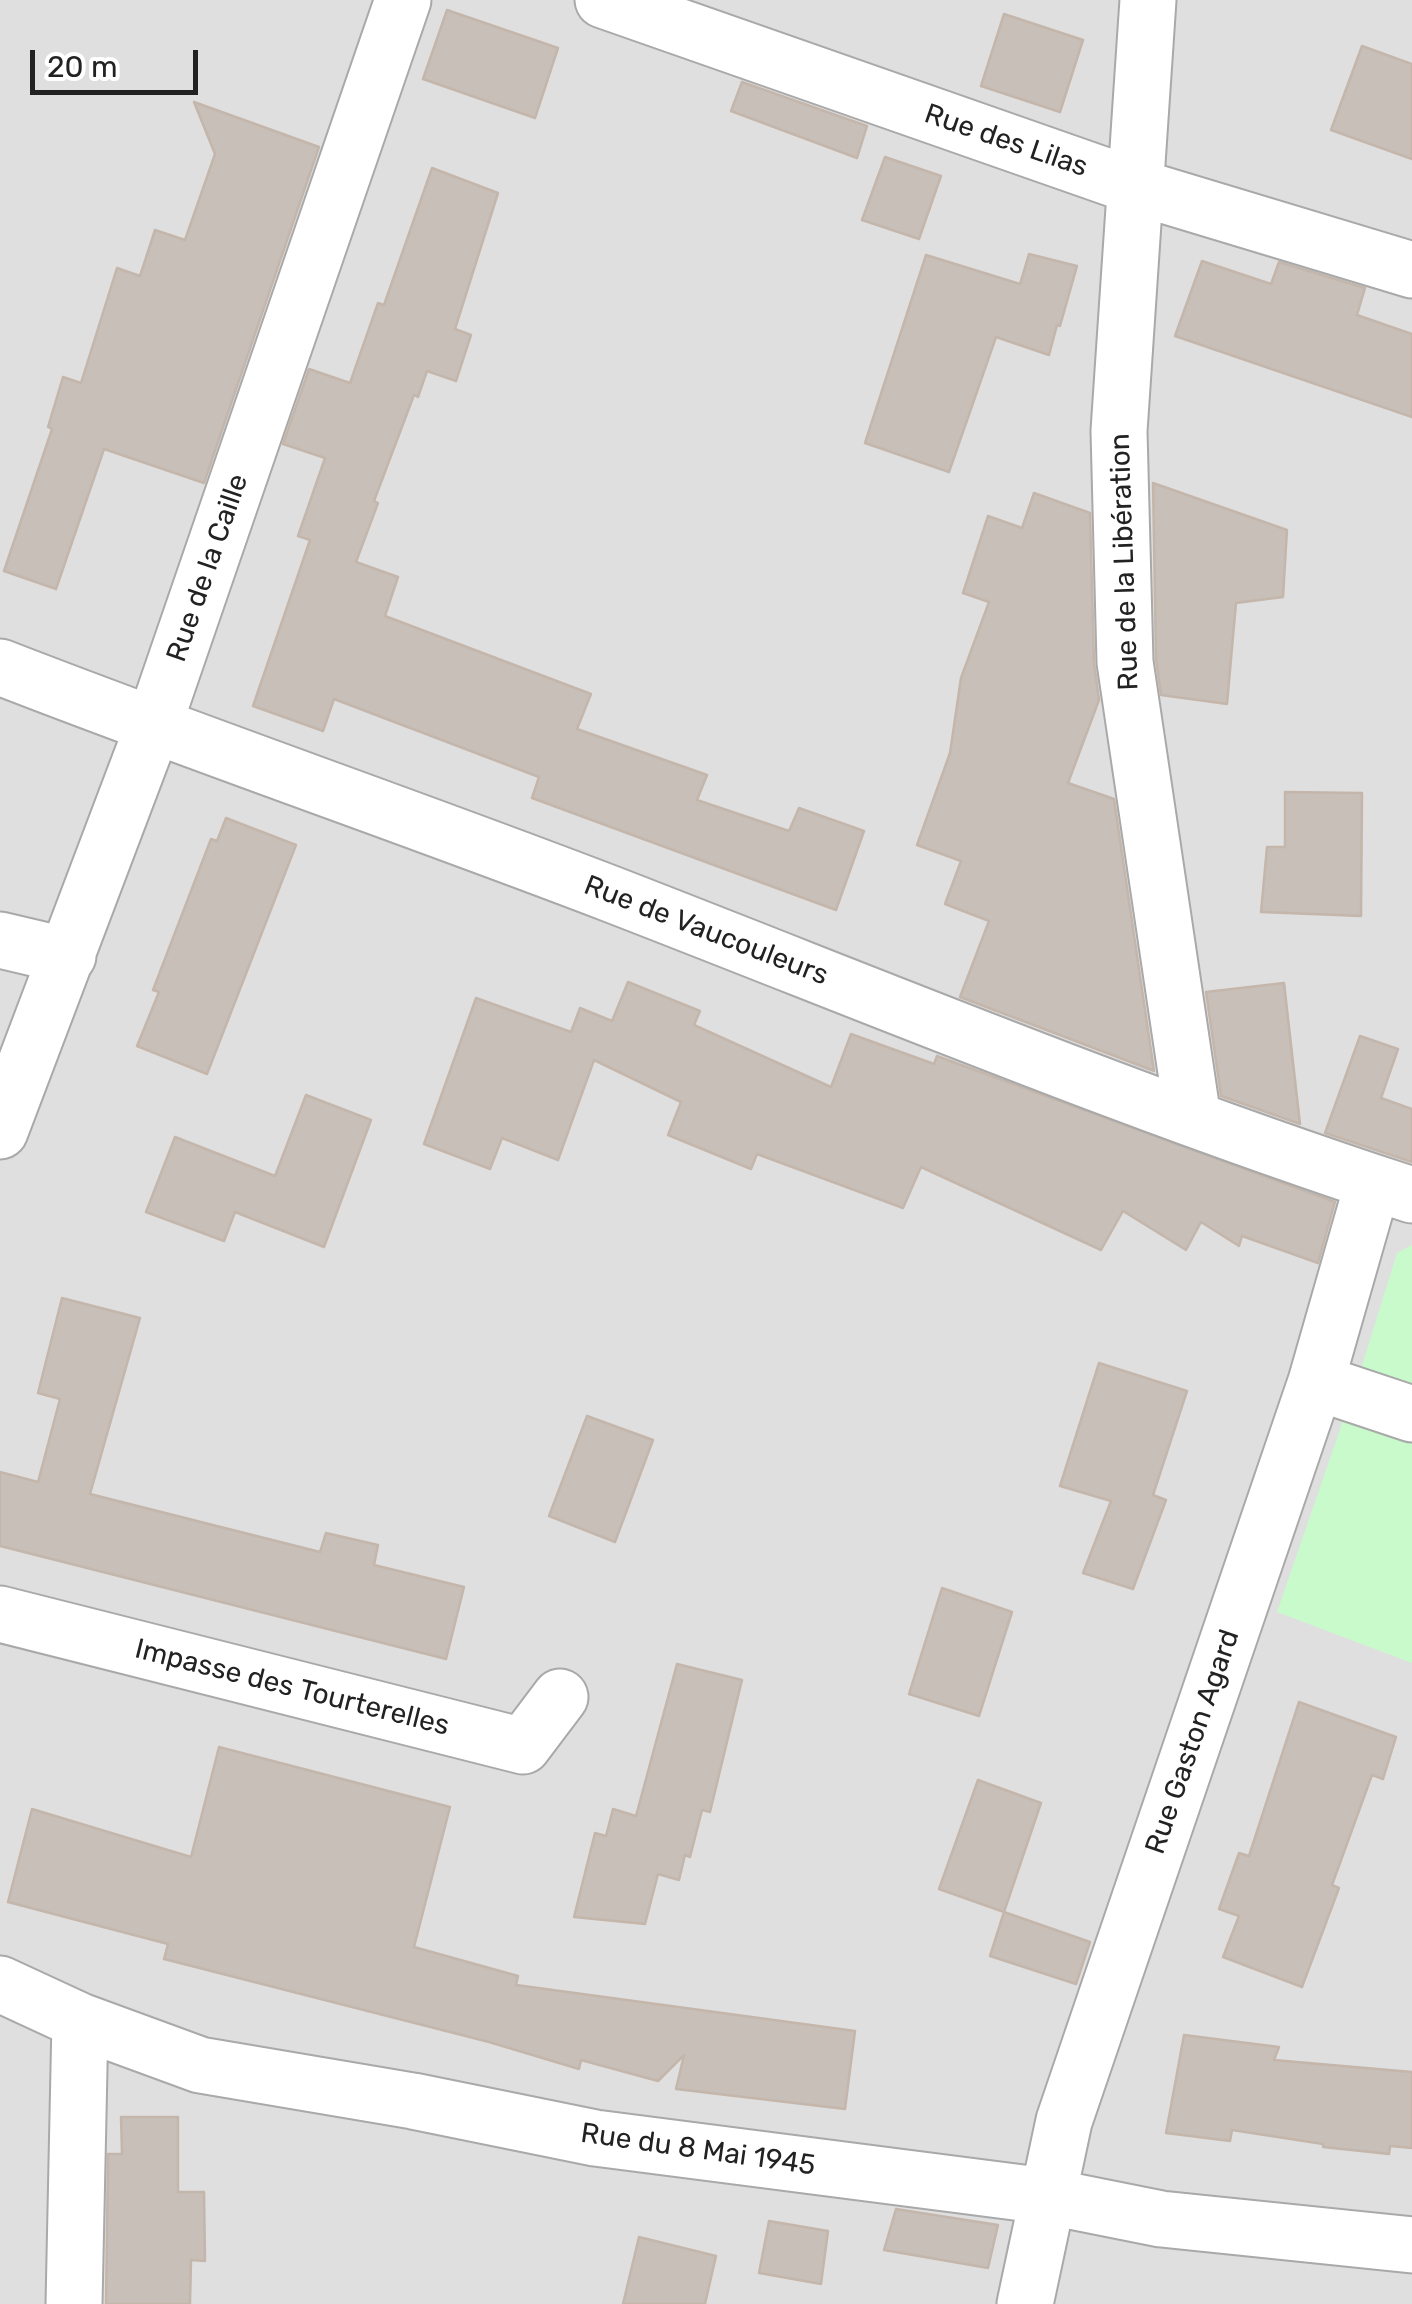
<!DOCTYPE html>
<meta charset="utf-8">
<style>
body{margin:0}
#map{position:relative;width:1412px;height:2304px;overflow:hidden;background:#f2efe9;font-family:Rubik,sans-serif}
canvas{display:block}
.scale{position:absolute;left:30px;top:50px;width:168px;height:45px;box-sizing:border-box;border:5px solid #222;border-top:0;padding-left:12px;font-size:30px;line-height:35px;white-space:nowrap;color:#222;-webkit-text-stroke:8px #fff;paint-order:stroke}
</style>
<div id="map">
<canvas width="1412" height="2304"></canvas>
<div class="scale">20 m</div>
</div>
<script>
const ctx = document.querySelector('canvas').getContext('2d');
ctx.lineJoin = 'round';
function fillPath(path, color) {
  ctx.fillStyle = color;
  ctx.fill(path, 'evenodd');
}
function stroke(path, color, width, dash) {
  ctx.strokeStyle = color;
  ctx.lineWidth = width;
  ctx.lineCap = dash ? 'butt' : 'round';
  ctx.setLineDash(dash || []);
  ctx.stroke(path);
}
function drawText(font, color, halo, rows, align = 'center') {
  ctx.font = font + ' Rubik,sans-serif';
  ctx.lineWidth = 10;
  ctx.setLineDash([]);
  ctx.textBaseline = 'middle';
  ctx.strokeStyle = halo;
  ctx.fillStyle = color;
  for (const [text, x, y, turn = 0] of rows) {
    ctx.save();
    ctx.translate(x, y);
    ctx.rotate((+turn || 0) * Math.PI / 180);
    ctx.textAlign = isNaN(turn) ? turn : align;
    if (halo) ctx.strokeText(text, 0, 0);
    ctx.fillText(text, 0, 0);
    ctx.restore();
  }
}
fillPath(new Path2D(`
 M0,0H1412V2304H0Z`), '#e0dfdf');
fillPath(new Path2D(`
 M1412,1245V1390L1360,1372L1397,1253Z
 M1345,1415L1412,1438V1663L1277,1612Z`), '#c8facc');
const building = new Path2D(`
 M447,10L558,48L535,118L423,79Z
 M1004,14L1083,40L1060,112L981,86Z
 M1362,46L1412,64V159L1331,130Z
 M742,82L867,126L857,158L731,111Z
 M194,102L319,147L204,483L104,449L56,589L4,571L52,429L48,427L63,377L81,383L117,268L140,276L155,230L185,240L215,154Z
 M885,157L941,176L919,239L862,220Z
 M432,168L498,193L455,329L471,335L456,381L427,371L418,397L414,395L374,501L378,503L356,562L398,577L385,616L591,694L577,729L707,775L697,800L789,831L799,808L864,831L836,910L532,798L539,777L334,699L323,731L253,706L310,540L298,536L325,458L283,444L309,369L350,383L378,303L384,305Z
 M1029,254L1077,266L1060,326L1057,325L1049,355L996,337L949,472L865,443L926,255L1020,284Z
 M1202,261L1271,284L1279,262L1365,288L1357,315L1412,334V417L1175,336Z
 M1153,483L1287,530L1283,597L1236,603L1227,704L1161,695L1156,659Z
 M1034,493L1090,513L1094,663L1099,700L1068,783L1114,799L1154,1071L960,997L989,921L945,904L961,861L917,845L950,753L961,678L989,602L963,593L988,516L1022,528Z
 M1285,792L1362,793L1361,916L1261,912L1267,847H1285Z
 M226,818L296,845L207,1074L137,1046L159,992L153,990L211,839L217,841Z
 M628,982L700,1011L694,1025L831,1087L851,1034L934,1064L937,1056L1335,1202L1318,1263L1242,1236L1239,1246L1201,1222L1186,1250L1123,1211L1101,1250L921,1167L903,1208L757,1154L751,1169L668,1135L681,1102L594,1060L558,1160L502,1138L490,1169L424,1144L476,998L571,1032L580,1008L612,1021Z
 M1284,983L1300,1124L1221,1096L1206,992Z
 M1360,1036L1398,1049L1381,1098L1412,1109V1162L1325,1133Z
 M306,1095L371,1120L324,1247L235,1212L224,1241L146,1212L175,1137L275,1176Z
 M62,1298L140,1318L90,1494L320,1552L326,1533L378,1545L374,1565L464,1587L446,1659L0,1546V1472L38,1482L60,1399L38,1393Z
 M1099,1363L1187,1391L1153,1495L1166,1500L1133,1589L1083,1573L1111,1501L1060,1486Z
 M587,1416L653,1440L615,1542L549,1516Z
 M942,1588L1012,1612L979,1716L909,1694Z
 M677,1664L742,1680L710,1812L702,1810L690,1857L685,1855L679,1880L658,1874L645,1924L574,1917L595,1833L606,1836L613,1809L636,1816Z
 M1299,1702L1396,1737L1383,1779L1372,1775L1332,1885L1339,1888L1302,1987L1223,1957L1239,1916L1219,1909L1239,1853L1249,1856Z
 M219,1747L450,1807L414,1947L518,1976L516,1985L855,2031L845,2109L676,2089L684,2055L658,2081L581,2060L579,2069L489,2042L164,1959L168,1944L8,1902L32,1809L191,1857Z
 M978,1780L1041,1803L1004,1912L939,1889Z
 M1004,1912L1090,1942L1076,1984L990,1956Z
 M1184,2035L1279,2047L1274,2060L1412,2072V2148L1390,2146L1389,2154L1323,2147V2144L1232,2130L1230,2141L1166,2133Z
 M121,2117H178V2192H204L205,2261L191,2260L190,2304H106L108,2154H122Z
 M896,2209L998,2225L988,2268L884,2250Z
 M769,2221L828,2231L821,2284L759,2273Z
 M639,2237L716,2256L705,2304H623Z`);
fillPath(building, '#c7bfb8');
stroke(building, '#c4b6ab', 2.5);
const minor = new Path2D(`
 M603,0L1137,187L1412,270
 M1148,0L1119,431L1125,662L1193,1119
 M0,667C203,746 408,816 611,894C877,997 1141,1107 1412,1195
 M0,940L68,956
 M0,1131L153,727L403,0
 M1316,1382L1412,1414
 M0,1614L523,1746L560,1697
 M0,1984L80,2021L200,2065L413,2101L595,2138L1046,2196L1161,2219L1412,2245
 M74,2304L80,2021
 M1025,2304L1064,2121L1316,1382L1373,1183`);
stroke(minor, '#a9a9a9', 59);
stroke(minor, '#fff', 55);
drawText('28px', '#222', '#fff', [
 ["Rue des Lilas",1006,141,19],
 ["Rue de la Libération",1125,562,-92],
 ["Rue de la Caille",208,568,-71],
 ["Rue de Vaucouleurs",706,931,21],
 ["Impasse des Tourterelles",292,1688,14],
 ["Rue Gaston Agard",1193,1742,-71],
 ["Rue du 8 Mai 1945",698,2150,8]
]);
</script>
